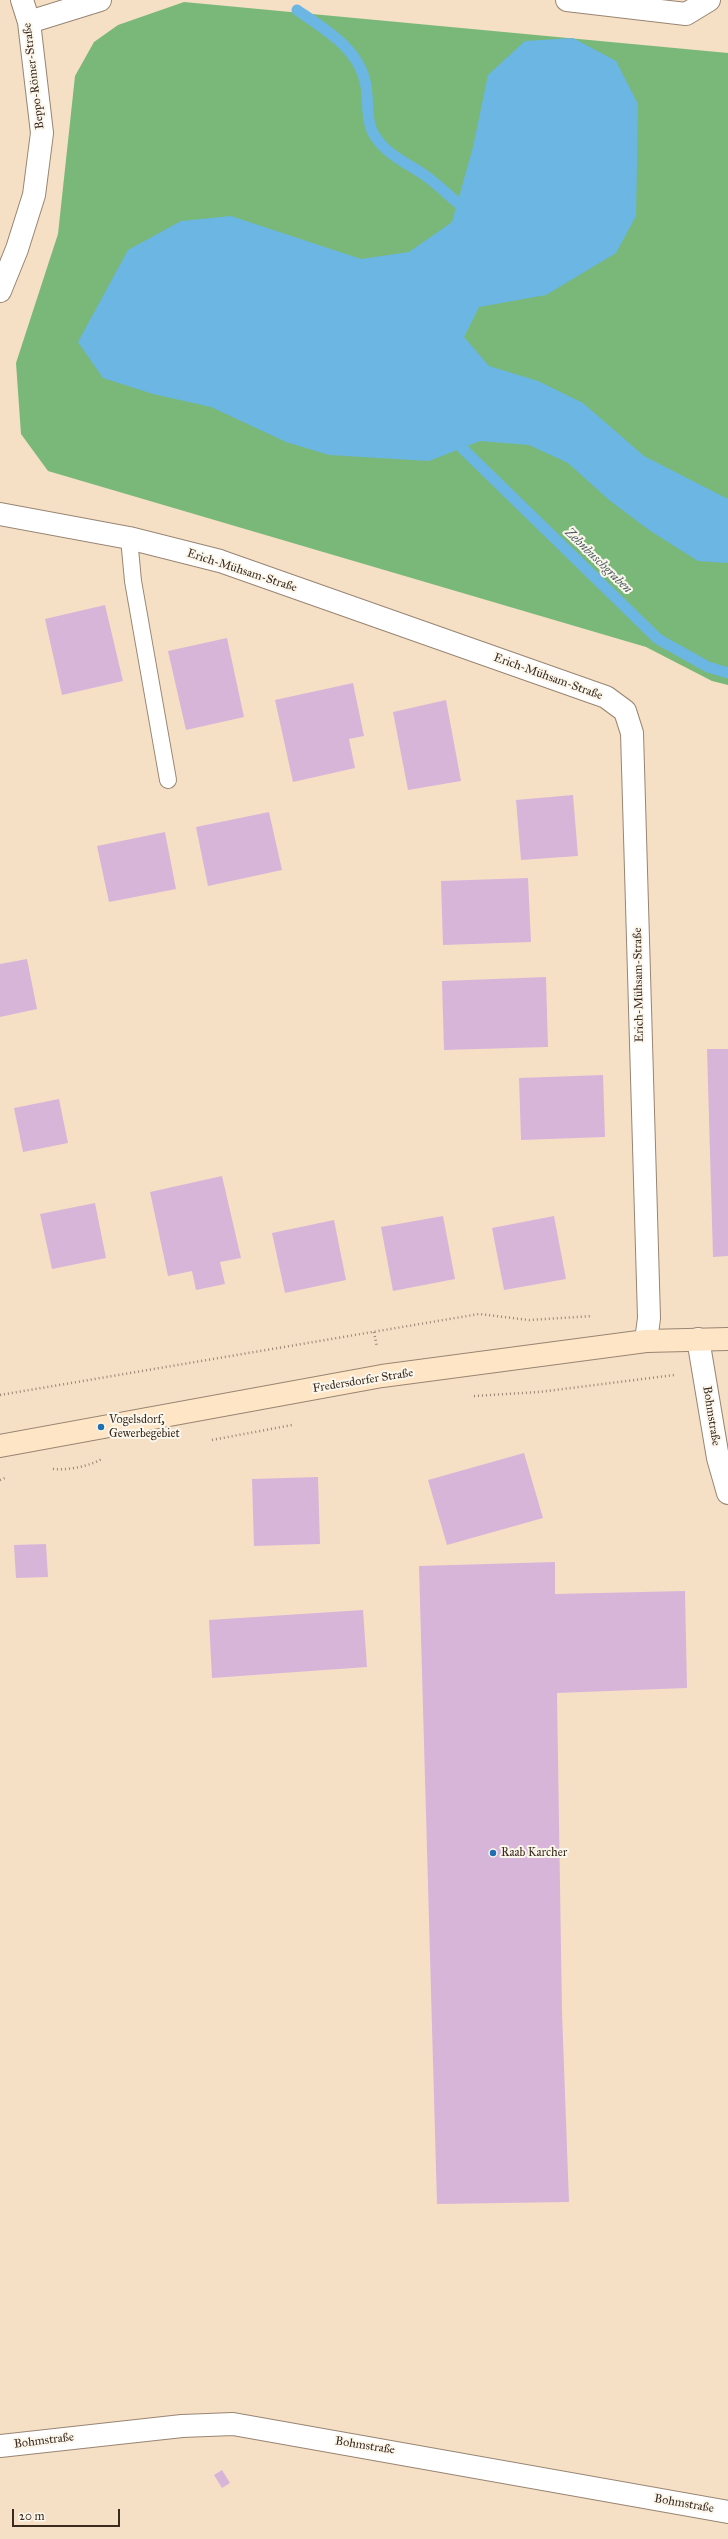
<!DOCTYPE html>
<meta charset="utf-8">
<style>
body{margin:0}
#map{position:relative;width:728px;height:2539px;overflow:hidden;background:#f5e0c6;font-family:"IM FELL Great Primer",serif}
canvas{display:block}
.scale{position:absolute;left:12px;top:2509px;width:108px;height:18px;box-sizing:border-box;border:2px solid #3b2a1e;border-top:0;padding-left:5px;font-size:12px;line-height:14px;white-space:nowrap;color:#3b2a1e;-webkit-text-stroke:3px #fbf7ec;paint-order:stroke}
</style>
<div id="map">
<canvas width="728" height="2539"></canvas>
<div class="scale">20 m</div>
</div>
<script>
const ctx = document.querySelector('canvas').getContext('2d');
ctx.lineJoin = 'round';
function fillPath(path, color) {
  ctx.fillStyle = color;
  ctx.fill(path, 'evenodd');
}
function stroke(path, color, width, dash) {
  ctx.strokeStyle = color;
  ctx.lineWidth = width;
  ctx.lineCap = dash ? 'butt' : 'round';
  ctx.setLineDash(dash || []);
  ctx.stroke(path);
}
function drawText(font, color, halo, rows, align = 'center') {
  ctx.font = font + ' "IM FELL Great Primer",serif';
  ctx.lineWidth = 4;
  ctx.setLineDash([]);
  ctx.textBaseline = 'middle';
  ctx.strokeStyle = halo;
  ctx.fillStyle = color;
  for (const [text, x, y, turn = 0] of rows) {
    ctx.save();
    ctx.translate(x, y);
    ctx.rotate((+turn || 0) * Math.PI / 180);
    ctx.textAlign = isNaN(turn) ? turn : align;
    if (halo) ctx.strokeText(text, 0, 0);
    ctx.fillText(text, 0, 0);
    ctx.restore();
  }
}
fillPath(new Path2D(`
 M184,2L728,53V685L712,681L646,647L48,471L21,434L16,363L58,234L75,76L94,42L118,25Z`), '#79b878');
fillPath(new Path2D(`
 M573,38L616,61L638,104L636,216L616,253L546,295L479,307L464,337L489,366L538,381L583,403L644,456L728,499V563L698,561L649,530L609,500L568,463L529,445L480,441L429,461L329,455L286,442L211,407L153,394L103,378L78,342L128,250L181,221L231,216L361,259L409,252L452,222L473,147L488,75L525,41Z`), '#6bb6e3');
stroke(new Path2D(`
 M297,10C326,30 360,49 366,86C369,104 365,124 377,139C388,155 407,163 423,174C435,182 446,193 458,203
 M462,448L658,639L708,667L728,673`), '#6bb6e3', 11);
fillPath(new Path2D(`
 M105,605L123,681L62,695L45,619Z
 M227,638L244,717L186,730L168,651Z
 M353,683L364,736L349,739L355,768L293,782L275,700Z
 M446,700L461,781L408,790L393,712Z
 M573,795L578,856L521,860L516,800Z
 M269,812L282,870L208,886L196,827Z
 M165,832L176,889L109,902L97,846Z
 M528,878L531,942L443,945L441,881Z
 M27,959L37,1009L0,1017V964Z
 M546,977L548,1047L444,1050L442,981Z
 M707,1049H728V1256L713,1257Z
 M603,1075L605,1137L521,1140L519,1078Z
 M59,1099L68,1143L23,1152L14,1108Z
 M222,1176L241,1258L220,1262L225,1284L196,1290L192,1271L168,1276L150,1192Z
 M95,1203L106,1258L52,1269L40,1214Z
 M443,1216L455,1279L393,1291L381,1227Z
 M554,1216L566,1279L504,1290L492,1228Z
 M334,1220L346,1280L285,1293L272,1233Z
 M524,1453L543,1518L447,1545L428,1480Z
 M318,1477L320,1544L254,1546L252,1479Z
 M46,1544L48,1577L16,1578L14,1545Z
 M555,1562V1594L685,1591L687,1688L557,1693L562,2012L569,2202L437,2204L419,1566Z
 M363,1610L367,1667L212,1678L209,1620Z
 M222,2470L230,2483L222,2488L214,2475Z`), '#d7b5d9');
const lane = new Path2D(`
 M129,538L133,581L168,780`);
const street = new Path2D(`
 M567,0L686,14L709,0
 M29,22L100,0
 M0,291L17,249L34,195L42,133L29,22L22,0
 M0,514L129,538L220,561L606,697L625,711L632,733L649,1318L646,1341
 M698,1339L718,1458L728,1493
 M0,2446L182,2426L233,2424L728,2512`);
const secondary = new Path2D(`
 M0,1446L382,1376L646,1341L728,1339`);
stroke(lane, '#988572', 18);
stroke(street, '#988572', 24);
stroke(secondary, '#988572', 24);
stroke(new Path2D(`
 M374,1332L377,1347
 M0,1395L479,1314L529,1320L592,1316
 M474,1396L539,1392L674,1375
 M212,1440L292,1425
 M53,1469C69,1470 87,1467 102,1459
 M0,1480L7,1477`), '#988572', 2.5, [1, 3]);
stroke(lane, '#fff', 16);
stroke(street, '#fff', 22);
stroke(secondary, '#fee5c5', 22);
for (const [x, y, r, color] of [
 [101,1427,4,"#1f6fb2"],
 [493,1853,4,"#1f6fb2"]
]) {
  const dot = new Path2D();
  dot.arc(x, y, r, 0, 2 * Math.PI);
  ctx.fillStyle = color;
  ctx.fill(dot);
  stroke(dot, '#fbf7ec', 1.5);
}
drawText('12px', '#3b2a1e', '#fbf7ec', [
 ["Beppo-Römer-Straße",34,76,-97],
 ["Erich-Mühsam-Straße",242,571,18],
 ["Erich-Mühsam-Straße",548,677,20],
 ["Erich-Mühsam-Straße",639,985,-91],
 ["Fredersdorfer Straße",363,1381,-9],
 ["Bohmstraße",711,1416,81],
 ["Bohmstraße",44,2441,-7],
 ["Bohmstraße",365,2446,9],
 ["Bohmstraße",684,2504,10]
]);
drawText('12px', '#3b2a1e', '#fbf7ec', [
 ["Vogelsdorf,",109,1420],
 ["Gewerbegebiet",109,1434],
 ["Raab Karcher",501,1853]
], 'left');
drawText('italic 13px', '#4c5b63', '#fbf7ec', [
 ["Zehnbuschgraben",598,561,44]
]);
</script>
